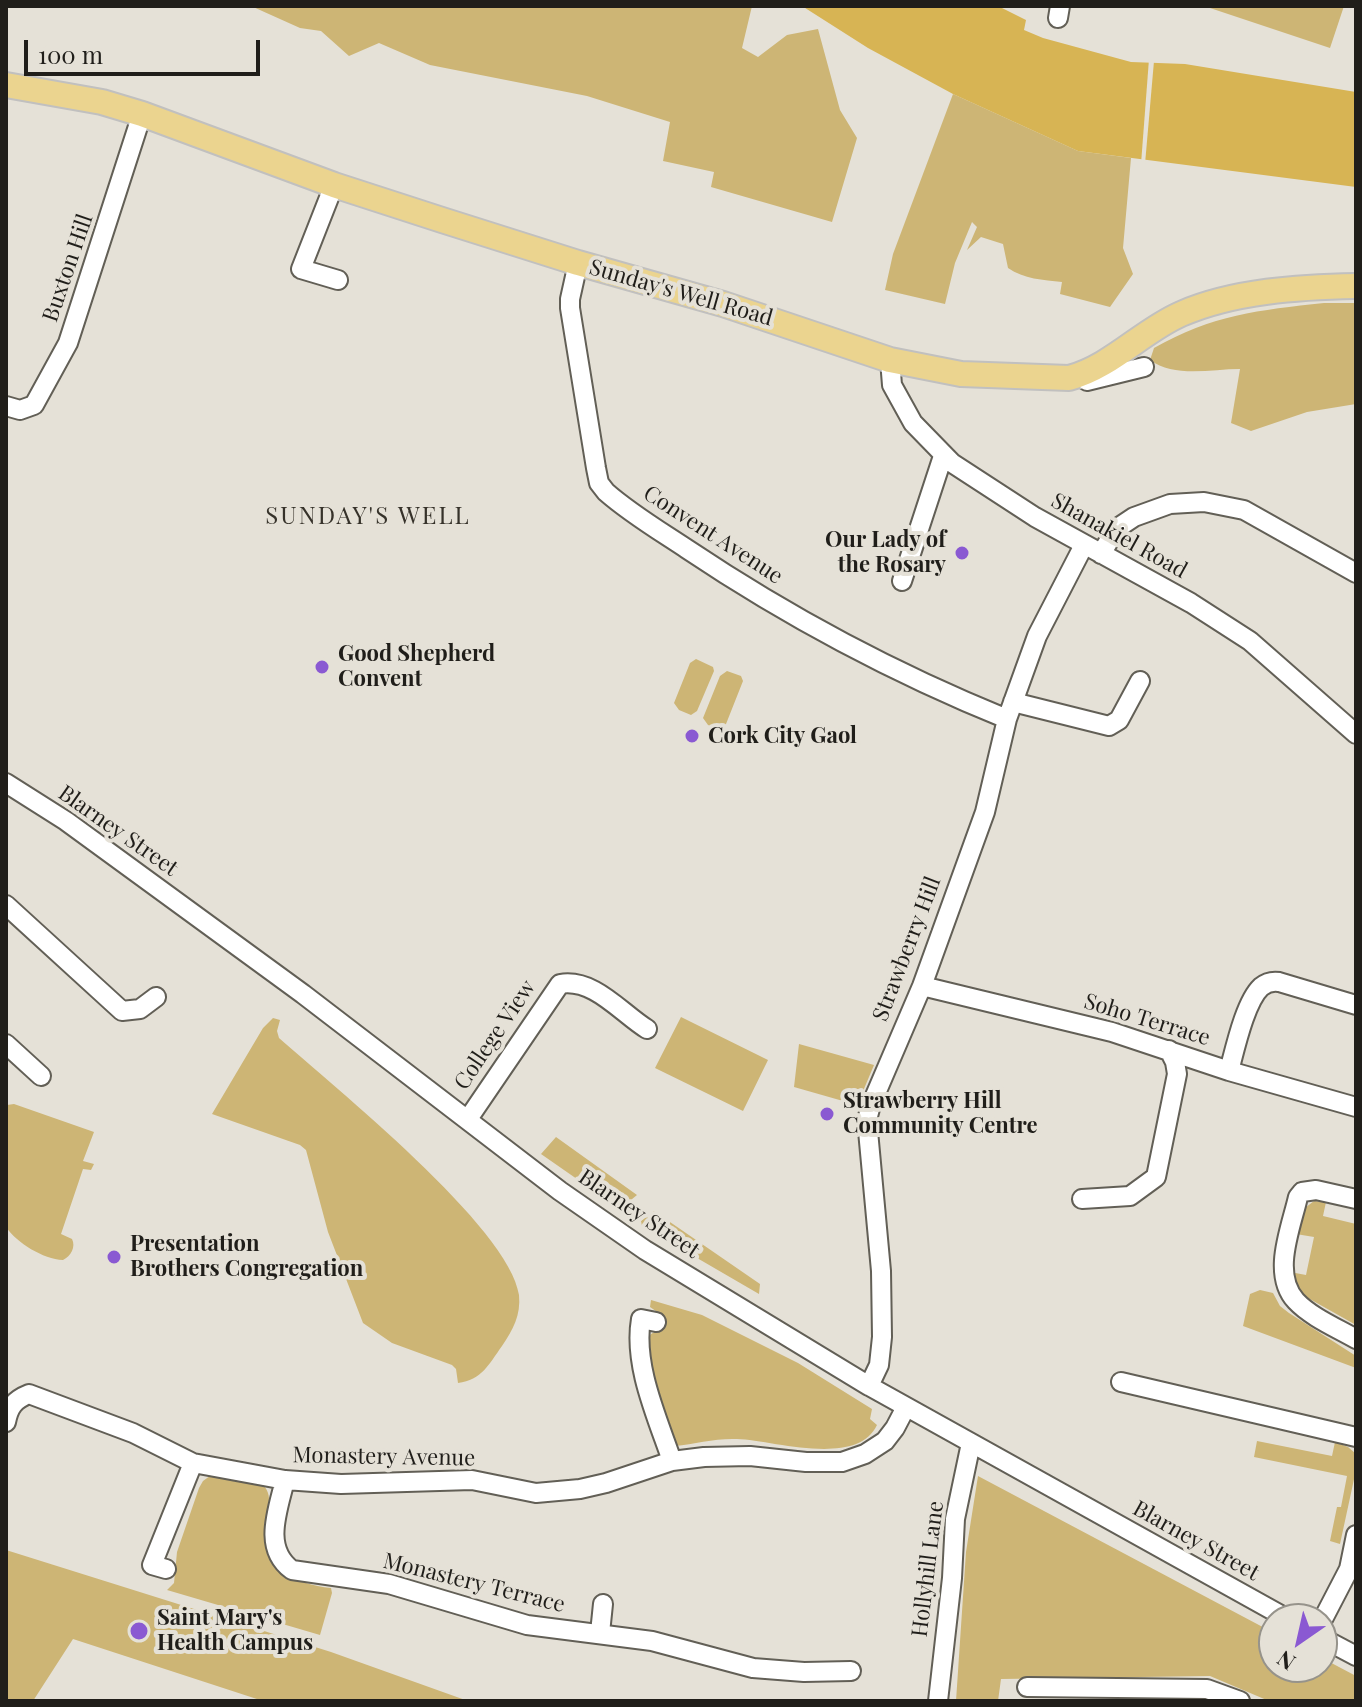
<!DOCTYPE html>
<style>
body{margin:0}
#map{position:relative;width:1362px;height:1707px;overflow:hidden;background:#e5e1d7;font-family:"Playfair Display",serif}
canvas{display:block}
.frame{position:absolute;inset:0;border:8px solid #201e1a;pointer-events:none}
.north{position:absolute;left:1258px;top:1603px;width:80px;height:80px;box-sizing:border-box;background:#e5e1d7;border:2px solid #96938b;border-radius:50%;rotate:214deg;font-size:22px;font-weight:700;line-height:32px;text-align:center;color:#201e1a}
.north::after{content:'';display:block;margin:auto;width:28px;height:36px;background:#8a59d2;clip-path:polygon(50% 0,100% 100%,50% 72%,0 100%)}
.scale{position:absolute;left:24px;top:40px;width:236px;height:36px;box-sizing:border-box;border:4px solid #201e1a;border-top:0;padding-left:10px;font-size:24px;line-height:28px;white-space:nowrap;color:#201e1a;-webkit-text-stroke:6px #e5e1d7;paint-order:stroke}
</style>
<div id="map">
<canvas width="1362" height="1707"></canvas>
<div class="frame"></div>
<div class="north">N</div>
<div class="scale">100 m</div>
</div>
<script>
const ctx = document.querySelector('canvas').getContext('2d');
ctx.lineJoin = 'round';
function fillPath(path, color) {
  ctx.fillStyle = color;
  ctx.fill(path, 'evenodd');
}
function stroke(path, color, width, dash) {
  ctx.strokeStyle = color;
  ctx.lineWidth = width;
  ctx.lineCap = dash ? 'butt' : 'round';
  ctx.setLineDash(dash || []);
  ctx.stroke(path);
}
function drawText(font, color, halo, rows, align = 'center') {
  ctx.font = font + ' "Playfair Display",serif';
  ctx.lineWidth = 8;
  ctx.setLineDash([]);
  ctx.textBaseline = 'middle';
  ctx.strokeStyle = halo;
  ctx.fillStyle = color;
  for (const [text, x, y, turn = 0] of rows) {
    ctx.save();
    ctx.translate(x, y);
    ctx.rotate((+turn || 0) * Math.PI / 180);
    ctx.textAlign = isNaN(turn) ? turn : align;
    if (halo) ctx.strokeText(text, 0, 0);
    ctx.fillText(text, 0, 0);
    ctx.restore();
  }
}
fillPath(new Path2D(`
 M251,6H752L742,48L758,57L787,35L818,29L840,110L857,138L832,222L711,187L714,172L663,161L670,122L587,96L430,65L379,43L349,56L321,31L300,28Z
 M1204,6H1344L1330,48Z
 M953,94L1078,151L1131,158L1123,248L1133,274L1110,307L1060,294L1062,282C1043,280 1024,279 1008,268L1003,244L981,237L967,250L977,227L972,222L955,263L945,304L885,290L893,254Z
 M1324,303H1356V404L1307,412L1251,431L1231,423L1240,369C1211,369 1174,378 1150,360L1154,348C1212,315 1259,310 1324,303Z
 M696,659L713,667L714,671L697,711L691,715L679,710L674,703L690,663Z
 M727,671L741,676L743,681L726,724L719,729L708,725L703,718L720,676Z
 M681,1017L768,1060L743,1111L655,1068Z
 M273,1018L280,1020L277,1031L279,1038C333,1086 510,1228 519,1295C521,1315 513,1330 502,1346C489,1364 482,1380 458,1383L456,1369L452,1365L392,1343L363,1323L328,1232L306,1150L300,1145L212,1114L263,1028Z
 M799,1044L874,1065L861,1096L855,1094L853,1098L845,1096L843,1101L794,1087Z
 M14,1104L94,1132L83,1161L94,1164L91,1170L83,1169L61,1234L72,1239C76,1247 71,1256 63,1260C43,1259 17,1243 6,1227V1108L7,1105Z
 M556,1137L637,1195L620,1209L541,1154Z
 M1314,1201L1326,1202L1323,1216L1356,1224V1325L1299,1293L1290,1272L1306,1275L1314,1237L1296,1234L1301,1211Z
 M654,1211L760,1284L759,1294L642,1226L641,1221Z
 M1260,1290L1273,1293L1280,1306L1289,1313L1356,1356V1368L1243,1326L1250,1294Z
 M651,1300L702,1315L798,1363L872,1409L870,1419L877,1425C857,1468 772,1440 737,1439C716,1438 695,1444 675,1446L658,1397L647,1341L651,1334L660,1329L663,1316L650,1307Z
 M1257,1441L1332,1456L1335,1442L1348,1447L1355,1453L1356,1470L1340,1544L1330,1541L1337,1507H1341L1347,1476L1254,1457Z
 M214,1473L260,1482C277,1496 265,1511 264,1529C263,1570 295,1584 331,1588L332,1593L320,1635L167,1590L174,1583L177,1552L199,1488L203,1481Z
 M978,1476L1274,1633V1667H1322V1658L1356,1676V1701H1269L1210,1676L1001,1679L998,1701H956L966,1552Z
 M6,1550L331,1652L468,1701H263L73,1639L33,1701H6Z`), '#cdb575');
fillPath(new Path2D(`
 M802,6H998L1026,20L1024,30L1043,38L1131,62L1185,64L1356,92V187L1078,151L953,94L868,48Z`), '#d7b454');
fillPath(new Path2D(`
 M1149,59L1154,61L1145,164H1141Z`), '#e5e1d7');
const minor = new Path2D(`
 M1058,18L1060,6
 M334,185L301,269L338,280
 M578,263L570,299V308L596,468L599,483L606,492C631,514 660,531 687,549C787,616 896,674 1007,719
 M890,360L892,385L913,423L952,463L1035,517L1191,603L1250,641L1356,734
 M1082,377L1087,381L1144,367
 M6,406L20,410L34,405L68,343L142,114
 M1101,554L1116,529L1134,517L1170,504L1204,502L1244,510L1356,573
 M902,581L943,456
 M1013,702L1109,726L1119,720L1140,681
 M6,783L66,821L303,994L560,1191L645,1250L869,1386L1288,1619
 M6,905L122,1011L140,1009L156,997
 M922,986L1112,1032L1229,1071L1356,1107
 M6,1044L41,1076
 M1229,1071C1235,1049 1245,1002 1261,987C1267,982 1272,981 1279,982L1356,1005
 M468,1119L560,984C594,978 621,1013 647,1029
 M1082,1199L1130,1196L1156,1177L1177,1074L1175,1062L1169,1050
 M1356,1199L1316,1190L1302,1192L1298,1197C1291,1228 1271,1274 1296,1301C1311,1317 1337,1328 1356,1339
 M656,1322L641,1319C633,1365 657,1417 672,1461
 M1121,1382L1356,1437
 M869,1386L879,1365L882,1337L881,1271L867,1120L871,1105L922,986L985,812L1007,719L1037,636L1084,545
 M6,1422C9,1407 14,1400 29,1394L133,1433L193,1463L285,1480L341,1484L472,1480L536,1493L580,1489L606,1483L672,1461L704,1457L750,1456L806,1462H842L865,1454L885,1441L895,1428L906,1407
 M285,1480C278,1510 262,1548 292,1570L389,1584L527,1625L652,1641L753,1668L804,1672L851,1671
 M166,1569L152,1565L193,1463
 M1322,1621L1349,1569L1356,1535
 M600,1633L603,1604
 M1322,1638L1356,1656
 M1027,1687L1207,1689L1240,1701
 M938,1701L952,1578L955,1519L971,1443`);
const major = new Path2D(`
 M6,85L102,102L142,114L334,185L442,220L578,263L723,304L890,360L961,374L1069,378C1111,367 1142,331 1181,314C1233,291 1300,287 1356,286`);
stroke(minor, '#625f56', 22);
stroke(major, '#c1c0bf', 28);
stroke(minor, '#fff', 18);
stroke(major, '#ebd48f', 24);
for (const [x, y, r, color] of [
 [962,553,8,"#8a59d2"],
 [322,667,8,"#8a59d2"],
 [692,736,8,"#8a59d2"],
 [827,1114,8,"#8a59d2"],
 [114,1257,8,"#8a59d2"],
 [139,1631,10,"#8a59d2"]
]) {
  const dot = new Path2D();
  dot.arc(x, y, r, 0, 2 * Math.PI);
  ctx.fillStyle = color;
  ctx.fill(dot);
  stroke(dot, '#e5e1d7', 3);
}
drawText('22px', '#201e1a', '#e5e1d7', [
 ["Buxton Hill",68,268,-71],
 ["Sunday's Well Road",681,293,16],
 ["Convent Avenue",713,535,33],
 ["Shanakiel Road",1119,536,29],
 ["Blarney Street",118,831,35],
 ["Strawberry Hill",907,949,-69],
 ["Soho Terrace",1147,1020,17],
 ["College View",495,1035,-56],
 ["Blarney Street",639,1214,34],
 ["Monastery Avenue",384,1457,1],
 ["Blarney Street",1196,1541,29],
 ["Hollyhill Lane",928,1569,-83],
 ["Monastery Terrace",474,1583,14]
]);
drawText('bold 22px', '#201e1a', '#e5e1d7', [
 ["Our Lady of",946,540,"right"],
 ["the Rosary",946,565,"right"],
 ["Good Shepherd",338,654],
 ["Convent",338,679],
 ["Cork City Gaol",708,736],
 ["Strawberry Hill",843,1101],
 ["Community Centre",843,1126],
 ["Presentation",130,1244],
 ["Brothers Congregation",130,1269],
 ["Saint Mary's",157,1618],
 ["Health Campus",157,1643]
], 'left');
ctx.letterSpacing = '2px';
drawText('24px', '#36322a', '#e5e1d7', [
 ["SUNDAY'S WELL",368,517]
]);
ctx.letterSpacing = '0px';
</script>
